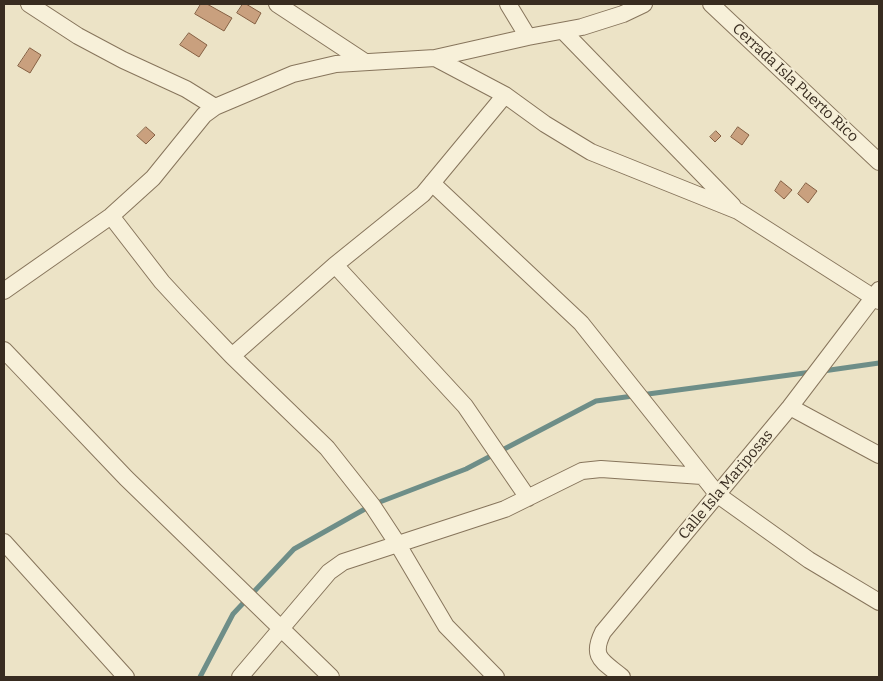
<!DOCTYPE html>
<style>
body{margin:0}
#map{position:relative;width:883px;height:681px;overflow:hidden;background:#ece3c6;font-family:Bitter,serif}
canvas{display:block}
.frame{position:absolute;inset:0;border:5px solid #382c20;pointer-events:none}
</style>
<div id="map">
<canvas width="883" height="681"></canvas>
<div class="frame"></div>
</div>
<script>
const ctx = document.querySelector('canvas').getContext('2d');
ctx.lineJoin = 'round';
function stroke(path, color, width, dash) {
  ctx.strokeStyle = color;
  ctx.lineWidth = width;
  ctx.lineCap = dash ? 'butt' : 'round';
  ctx.setLineDash(dash || []);
  ctx.stroke(path);
}
function fillPath(path, color) {
  ctx.fillStyle = color;
  ctx.fill(path, 'evenodd');
}
function drawText(font, color, halo, rows, align = 'center') {
  ctx.font = font + ' Bitter,serif';
  ctx.lineWidth = 4;
  ctx.setLineDash([]);
  ctx.textBaseline = 'middle';
  ctx.strokeStyle = halo;
  ctx.fillStyle = color;
  for (const [text, x, y, turn = 0] of rows) {
    ctx.save();
    ctx.translate(x, y);
    ctx.rotate((+turn || 0) * Math.PI / 180);
    ctx.textAlign = isNaN(turn) ? turn : align;
    if (halo) ctx.strokeText(text, 0, 0);
    ctx.fillText(text, 0, 0);
    ctx.restore();
  }
}
stroke(new Path2D(`
 M823,371L879,363
 M200,677L233,614L294,549L372,505L466,469L596,401L812,372`), '#6e8e88', 5);
const building = new Path2D(`
 M201,4H207L232,18L224,31L195,14Z
 M243,4H246L261,13L255,24L237,13Z
 M189,33L207,45L199,57L180,45Z
 M30,48L41,55L30,73L18,66Z
 M146,127L155,135L146,144L137,136Z
 M738,127L749,135L742,145L731,137Z
 M716,131L721,136L715,142L710,137Z
 M781,181L792,190L784,199L775,191Z
 M806,183L817,191L808,203L798,194Z`);
fillPath(building, '#c9a07e');
stroke(building, '#856043', 1);
const minor = new Path2D(`
 M29,4L78,36L123,60L186,89L215,107
 M277,4L365,62
 M508,4L528,37
 M711,4L879,162
 M563,31L733,206
 M435,58L505,95L545,124L591,152L738,211L879,301
 M432,183L581,323L718,495L809,560L879,602
 M111,216L162,282L187,309L232,356L327,448L372,505L397,543L446,626L496,677
 M335,265L465,406L528,498
 M4,291L111,216L153,178L204,115L215,107L293,74L336,64L435,58L528,37L582,27L623,14L644,4
 M4,350L126,478L331,677
 M232,356L335,265L423,194L505,95
 M790,407L879,455
 M4,542L126,677
 M240,677L329,572L343,562L505,509L582,471L601,469L702,476
 M622,677C603,661 590,658 603,632L790,407L879,290`);
stroke(minor, '#87755c', 18);
stroke(minor, '#f7f0d9', 16);
drawText('15px', '#382c20', '#f4edd5', [
 ["Cerrada Isla Puerto Rico",795,83,43],
 ["Calle Isla Mariposas",726,485,-50]
]);
</script>
